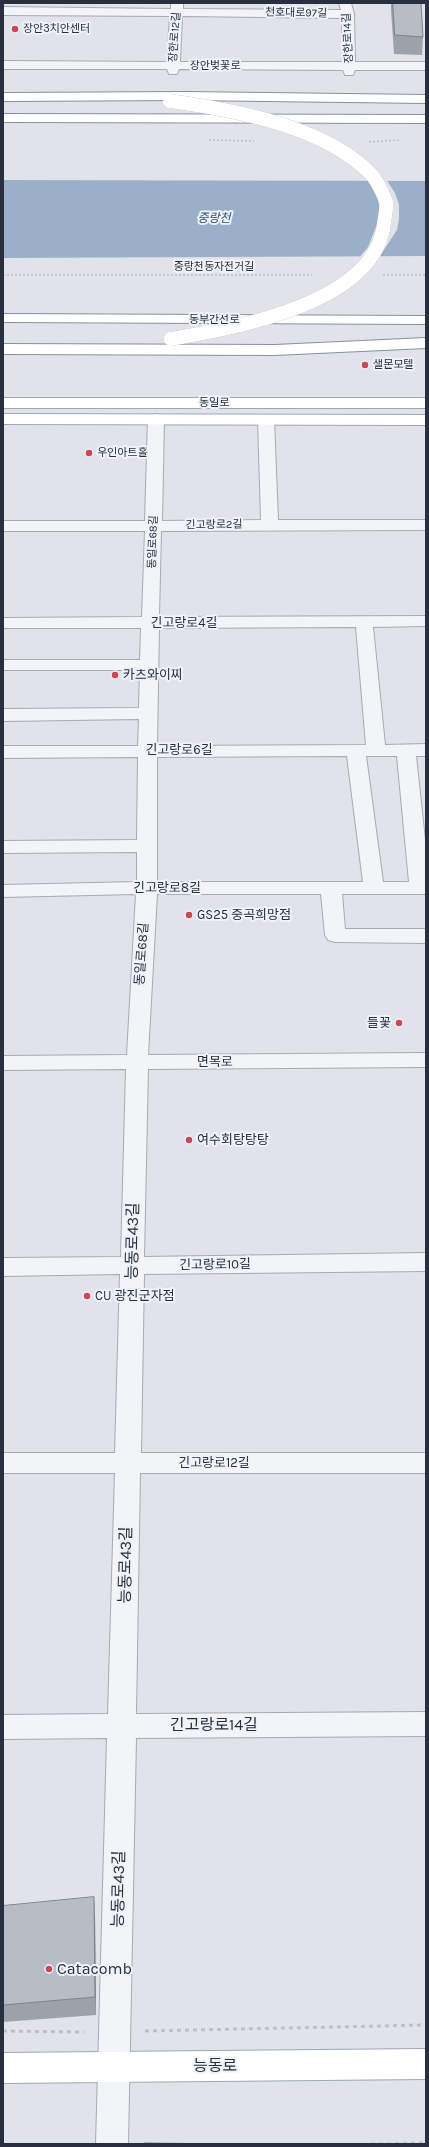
<!DOCTYPE html>
<meta charset="utf-8">
<style>
body{margin:0}
#map{position:relative;width:429px;height:2147px;overflow:hidden;background:#e0e3e9;font-family:Karla,sans-serif}
canvas{display:block}
.frame{position:absolute;inset:0;border:4px solid #283040;pointer-events:none}
</style>
<div id="map">
<canvas width="429" height="2147"></canvas>
<div class="frame"></div>
</div>
<script>
const ctx = document.querySelector('canvas').getContext('2d');
ctx.lineJoin = 'round';
function fillPath(path, color) {
  ctx.fillStyle = color;
  ctx.fill(path, 'evenodd');
}
function stroke(path, color, width, dash) {
  ctx.strokeStyle = color;
  ctx.lineWidth = width;
  ctx.lineCap = dash ? 'butt' : 'round';
  ctx.setLineDash(dash || []);
  ctx.stroke(path);
}
function drawText(font, color, halo, rows, align = 'center') {
  ctx.font = font + ' Karla,"Noto Sans KR",sans-serif';
  ctx.lineWidth = 4;
  ctx.setLineDash([]);
  ctx.textBaseline = 'middle';
  ctx.strokeStyle = halo;
  ctx.fillStyle = color;
  for (const [text, x, y, turn = 0] of rows) {
    ctx.save();
    ctx.translate(x, y);
    ctx.rotate((+turn || 0) * Math.PI / 180);
    ctx.textAlign = isNaN(turn) ? turn : align;
    if (halo) ctx.strokeText(text, 0, 0);
    ctx.fillText(text, 0, 0);
    ctx.restore();
  }
}
fillPath(new Path2D(`
 M3,180L426,181V256L3,258Z`), '#9bb0c8');
fillPath(new Path2D(`
 M366,179H386L395,193L399,205V219L397,230L378,259H358L368,247L379,219L380,206L375,191Z`), '#e0e3e9');
const minor = new Path2D(`
 M171,3H183V9L341,10L339,3H351L354,14L355,62H426V70H355L353,75H345L343,70L179,69L177,74H169L167,69H3V61L167,62L170,16L3,15V7L171,9ZM182,16L342,18L343,62H180Z
 M156,414L162,416L164,419L162,521L261,520L258,420L260,417H272L274,420L278,520H426V530L161,531L159,617L426,616V626L373,627L385,745L426,744V756H416L426,849V894H342L345,929H426V943L335,942L328,940L325,935L321,894H157L148,1055L426,1053V1067L148,1069L144,1257L426,1253V1271L144,1274L141,1453H426V1473H140L136,1714L426,1712V1736L136,1738L128,2144H96L107,1738L3,1739V1715L108,1714L115,1473H3V1453H115L120,1274L3,1276V1258L121,1257L126,1069L3,1070V1056L127,1055L136,894L3,897V885L137,882V852L3,853V841L137,840L138,757L3,758V746H138L139,719L3,721V709L139,708L140,670H3V660H140L141,628H3V618L142,617L145,531H3V521H145L148,419L150,416ZM356,627L366,745L157,746L159,628ZM347,756L363,882H157V757ZM366,756H397L409,882H383Z`);
const major = new Path2D(`
 M3,398H426V408H3Z
 M3,414L426,415V425L3,424Z
 M426,2049V2079L3,2083V2053Z`);
const highway = new Path2D(`
 M186,92L426,95V103L186,100L3,101V93Z
 M3,114L426,115V123L3,122Z
 M3,314L426,316V324L3,322Z
 M426,338V348L275,355L3,354V344L275,345Z`);
stroke(minor, '#a5aab3', 2);
stroke(major, '#9fa7b4', 2);
stroke(highway, '#87909f', 2);
stroke(new Path2D(`
 M209,140L254,141
 M369,142L400,140
 M3,275H312
 M383,275H426`), '#bdc1c7', 1.5, [2, 2]);
stroke(new Path2D(`
 M3,2031L84,2032
 M145,2031L426,2025
 M371,2144L426,2143`), '#bdc1c7', 3, [4, 4]);
fillPath(minor, '#f2f4f7');
fillPath(major, '#fff');
fillPath(highway, '#fff');
const highwayBridge = new Path2D(`
 M170,101C234,110 325,126 372,175C377,181 384,195 386,202C387,208 385,217 384,223C376,304 234,328 171,339`);
stroke(highwayBridge, '#87909f', 14, []);
stroke(highwayBridge, '#fff', 14);
fillPath(new Path2D(`
 M391,3H421L423,37L422,55L394,54L391,10Z
 M3,1906L95,1914L96,2015L3,2022Z`), '#9da2a9');
fillPath(new Path2D(`
 M94,1897L95,1914L96,2015L95,1997Z`), '#80848a');
const building = new Path2D(`
 M393,3H421L423,37L395,35Z
 M94,1897L95,1997L3,2005V1906Z
 M144,2143L234,2144H144Z`);
fillPath(building, '#b7bcc5');
stroke(building, '#80848a', 1);
for (const [x, y, r, color] of [
 [15,29,4,"#cd4657"],
 [365,365,4,"#cd4657"],
 [89,453,4,"#cd4657"],
 [115,675,4,"#cd4657"],
 [189,915,4,"#cd4657"],
 [399,1023,4,"#cd4657"],
 [189,1140,4,"#cd4657"],
 [87,1296,4,"#cd4657"],
 [49,1969,4,"#cd4657"]
]) {
  const dot = new Path2D();
  dot.arc(x, y, r, 0, 2 * Math.PI);
  ctx.fillStyle = color;
  ctx.fill(dot);
  stroke(dot, '#eff2f6', 1.5);
}
drawText('11px', '#283040', '#eff2f6', [
 ["천호대로97길",296,13,1],
 ["장한로12길",175,37,-86],
 ["장한로14길",348,38,-93],
 ["장안벚꽃로",215,66],
 ["중랑천동자전거길",214,267],
 ["동부간선로",214,320],
 ["동일로",214,403],
 ["긴고랑로2길",214,525,-1],
 ["동일로68길",153,542,-88]
]);
drawText('11px', '#283040', '#eff2f6', [
 ["장안3치안센터",23,29],
 ["샐몬모텔",373,365],
 ["우인아트홀",97,453]
], 'left');
drawText('italic 12px', '#334e73', '#eff2f6', [
 ["중랑천",214,219]
]);
drawText('13px', '#283040', '#eff2f6', [
 ["긴고랑로4길",184,623],
 ["긴고랑로6길",179,750],
 ["긴고랑로8길",167,888],
 ["동일로68길",142,954,-86],
 ["면목로",215,1062],
 ["긴고랑로10길",215,1265,-1],
 ["긴고랑로12길",214,1463]
]);
drawText('13px', '#283040', '#eff2f6', [
 ["카츠와이찌",123,675],
 ["GS25 중곡희망점",197,915],
 ["들꽃",391,1023,"right"],
 ["여수회탕탕탕",197,1140],
 ["CU 광진군자점",95,1296]
], 'left');
drawText('16px', '#283040', '#eff2f6', [
 ["능동로43길",133,1241,-89],
 ["능동로43길",126,1565,-89],
 ["긴고랑로14길",214,1725],
 ["능동로43길",119,1889,-89],
 ["능동로",215,2066]
]);
drawText('16px', '#283040', '#eff2f6', [
 ["Catacomb",57,1969]
], 'left');
</script>
